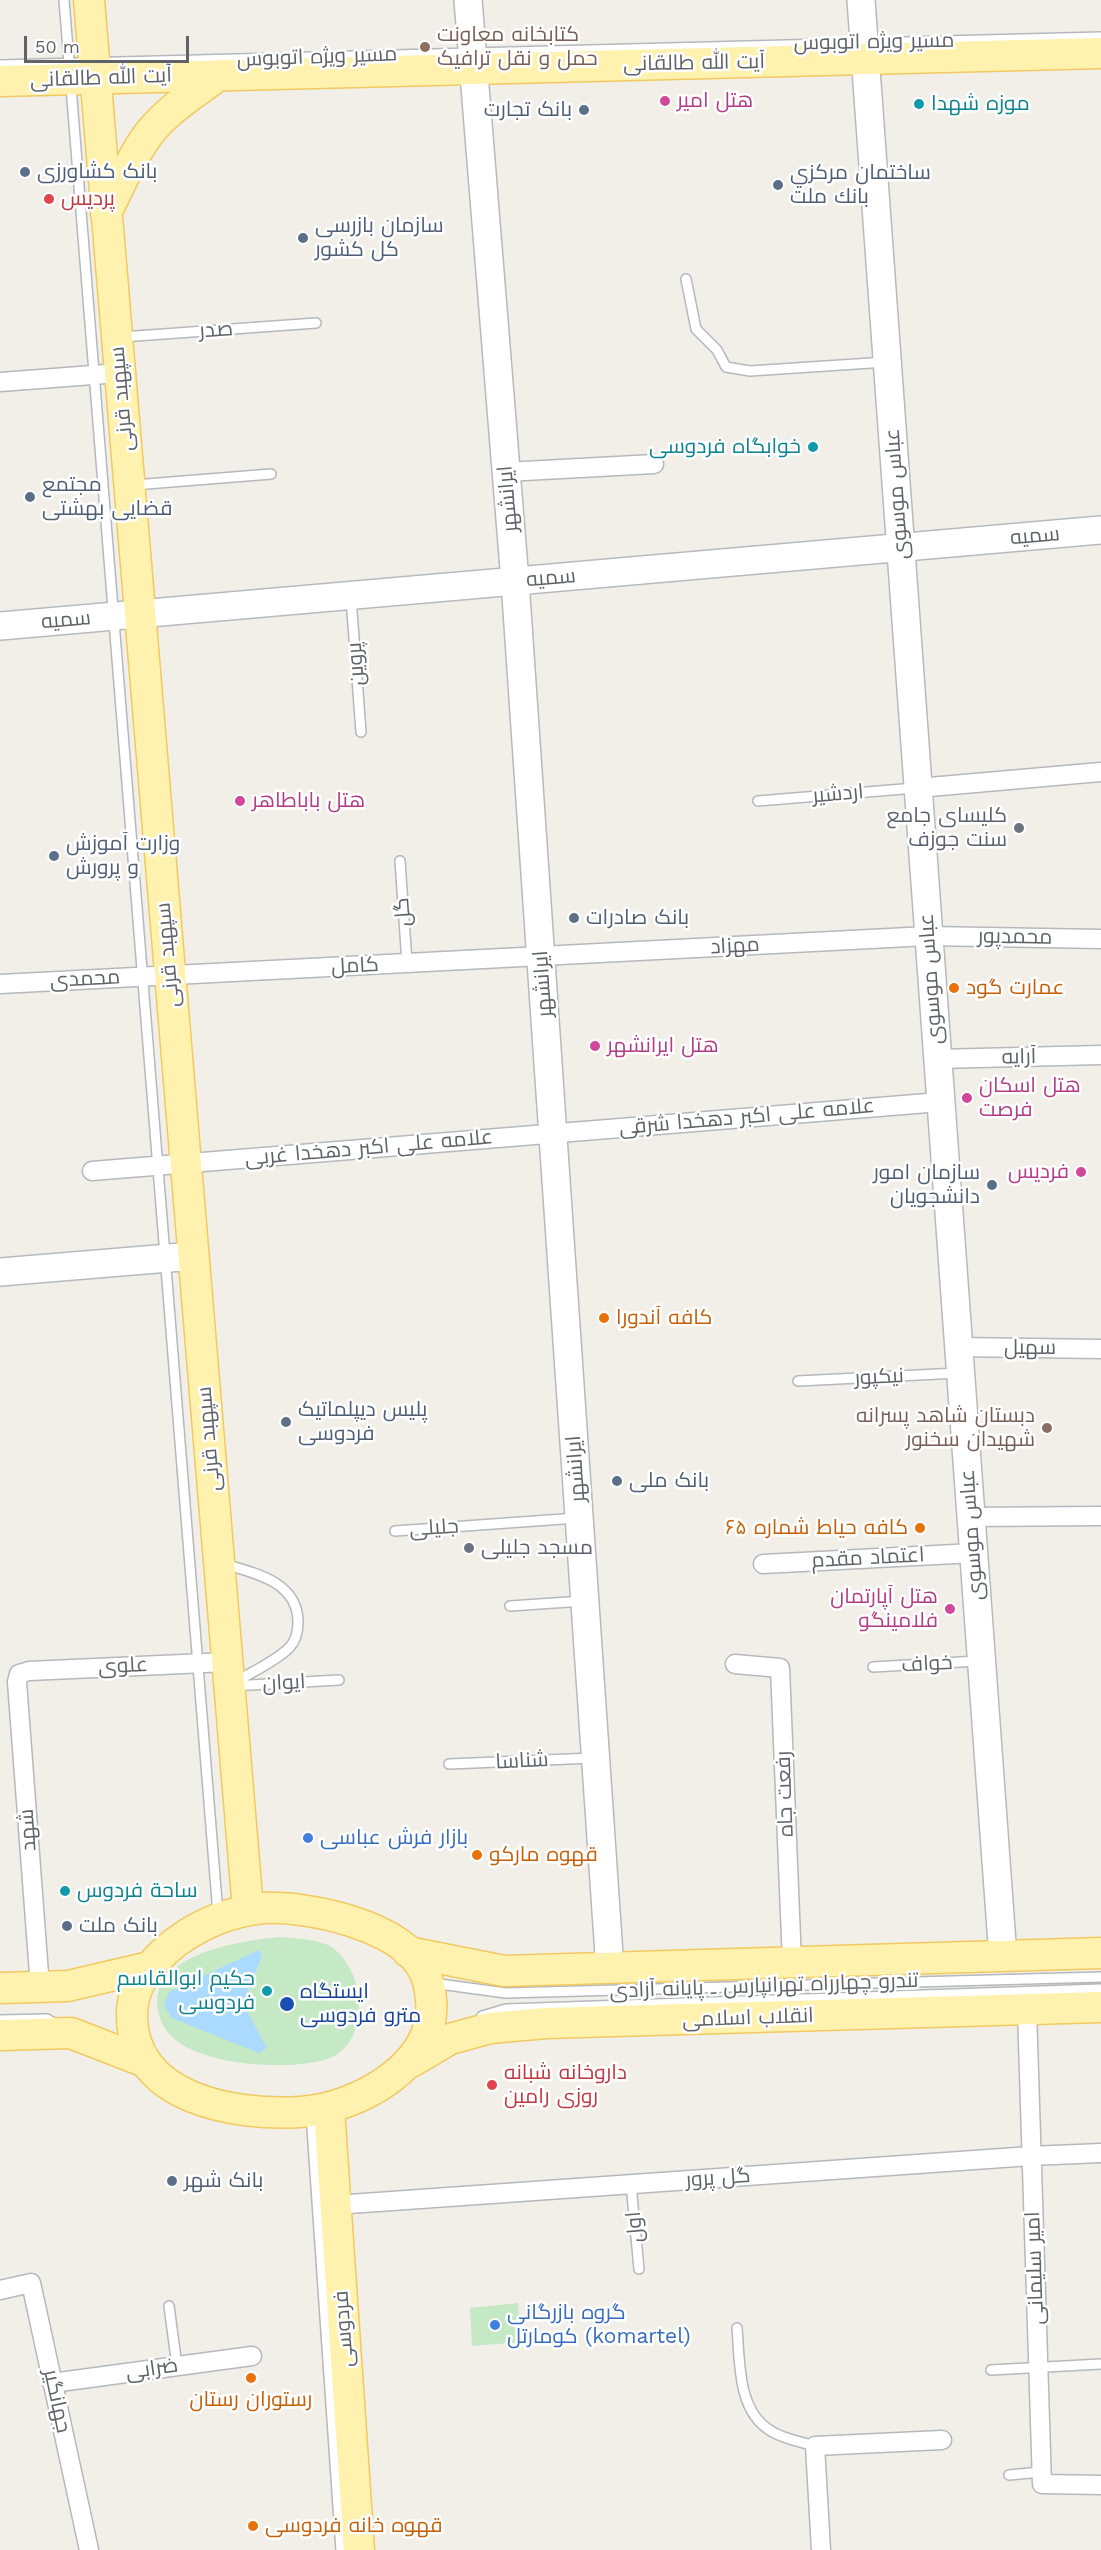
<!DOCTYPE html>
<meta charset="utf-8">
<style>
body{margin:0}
#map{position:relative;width:1101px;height:2550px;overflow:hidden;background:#f1efe8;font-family:"Work Sans",sans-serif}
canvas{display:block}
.scale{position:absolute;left:24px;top:36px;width:165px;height:27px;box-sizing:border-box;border:3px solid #5f6368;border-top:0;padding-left:8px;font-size:18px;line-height:21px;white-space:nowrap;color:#5f6368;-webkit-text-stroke:4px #fff;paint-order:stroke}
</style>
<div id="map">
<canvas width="1101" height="2550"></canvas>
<div class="scale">50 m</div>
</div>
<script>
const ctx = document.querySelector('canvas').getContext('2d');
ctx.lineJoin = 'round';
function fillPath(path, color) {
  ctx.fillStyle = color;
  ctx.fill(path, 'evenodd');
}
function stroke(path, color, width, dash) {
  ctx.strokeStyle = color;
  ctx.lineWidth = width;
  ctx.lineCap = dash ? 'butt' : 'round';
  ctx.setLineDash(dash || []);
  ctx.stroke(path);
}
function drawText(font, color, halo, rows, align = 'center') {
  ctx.font = font + ' "Work Sans",Cairo,sans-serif';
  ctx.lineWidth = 5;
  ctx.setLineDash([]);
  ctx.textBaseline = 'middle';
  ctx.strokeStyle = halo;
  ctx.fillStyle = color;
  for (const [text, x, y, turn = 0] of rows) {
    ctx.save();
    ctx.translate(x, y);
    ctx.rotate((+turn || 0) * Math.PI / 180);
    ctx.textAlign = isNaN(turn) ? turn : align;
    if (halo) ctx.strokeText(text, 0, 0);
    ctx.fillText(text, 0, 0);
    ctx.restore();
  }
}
fillPath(new Path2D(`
 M280,1937C294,1938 323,1940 333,1948C363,1970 370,2030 339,2053C315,2071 240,2066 213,2057C190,2051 165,2040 159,2014C144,1955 238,1941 280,1937ZM262,1956L243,2004L172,2018Z
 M518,2303L521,2342L472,2346L470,2308Z`), '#c5e8c5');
fillPath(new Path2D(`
 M259,1950L262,1956L243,2004L267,2048L259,2053L172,2018L164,2006L169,1992Z`), '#aadaff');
const lane = new Path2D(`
 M64,0L218,1914
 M0,65L1101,37
 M686,279L696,329L717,350L726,367L750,371L886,362
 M122,337L316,323
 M134,485L271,474
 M351,598L361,732
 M758,801L915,788
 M400,861L407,963
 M798,1381L958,1373
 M395,1531L577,1518
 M224,1564C255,1573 298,1582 298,1622C298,1631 296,1641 289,1648C275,1662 251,1672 234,1683
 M510,1606L583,1601
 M873,1667L978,1661
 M232,1686L339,1680
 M449,1764L593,1758
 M432,1983L506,1993L1101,1977
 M482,2016L506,2009L1101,1989
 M0,2020L47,2019L56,2024
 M311,2114L341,2550
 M631,2184L639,2269
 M169,2306L177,2366
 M737,2328C740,2361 737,2411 771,2431C783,2439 802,2442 815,2446
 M991,2370L1101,2364
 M1009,2475L1041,2472`);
const street = new Path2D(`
 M0,382L119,373
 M506,472L654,464
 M918,788L1101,772
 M0,984L928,936L1101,939
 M937,1059L1101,1055
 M92,1171L940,1102
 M958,1347L1101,1349
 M970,1517L1101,1516
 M763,1564L974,1553
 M735,1664L780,1668L792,1963
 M40,1987L17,1682L19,1674L29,1671L227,1662
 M1027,2010L1042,2484L1101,2485
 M335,2205L1031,2156L1101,2153
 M0,2290L31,2283L89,2550
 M52,2383L252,2356
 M821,2550L815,2446L942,2440`);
const secondary = new Path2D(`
 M468,0L515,581L610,1969
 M861,0L1003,1957
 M0,626L1101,530
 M0,1272L193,1256`);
const primary = new Path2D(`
 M89,0L248,1909
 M0,81L1101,53
 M106,213C120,186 132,155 151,131C169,109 196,92 219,75
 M264,1908C309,1906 399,1925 423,1969C428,1978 430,1989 431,1999C438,2065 356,2109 300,2112C235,2116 133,2099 132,2017C131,1984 152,1961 176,1942C202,1923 232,1911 264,1908Z
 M408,1952L504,1971L1101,1953
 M0,1988L68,1986L149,1967
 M0,2035L71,2033L143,2061
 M411,2062L450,2039L490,2028L546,2023L1101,2007
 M329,2109L359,2550`);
stroke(lane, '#b5b8bc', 12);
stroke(street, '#b5b8bc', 21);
stroke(secondary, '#b6babf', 30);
stroke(primary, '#f2c960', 33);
stroke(lane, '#fff', 9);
stroke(street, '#fff', 18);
stroke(secondary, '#fff', 27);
stroke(primary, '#fff2af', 30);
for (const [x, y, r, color] of [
 [425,47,6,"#8d6e63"],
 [665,101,6,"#d1479c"],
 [919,104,6,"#0f9aa8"],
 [584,110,6,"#5c6f8a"],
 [25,172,6,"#5c6f8a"],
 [778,185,6,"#5c6f8a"],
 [49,199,6,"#e0444e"],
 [303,238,6,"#5c6f8a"],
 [813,447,6,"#0f9aa8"],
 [30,497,6,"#5c6f8a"],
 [240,801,6,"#d1479c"],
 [1019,828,6,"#6b7280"],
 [54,856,6,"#5c6f8a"],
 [574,918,6,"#5c6f8a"],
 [954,988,6,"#e8710a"],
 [595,1046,6,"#d1479c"],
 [967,1098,6,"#d1479c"],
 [1081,1172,6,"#d1479c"],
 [992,1185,6,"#5c6f8a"],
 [604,1318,6,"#e8710a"],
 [286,1422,6,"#5c6f8a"],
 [1047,1428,6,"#8d6e63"],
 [617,1481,6,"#5c6f8a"],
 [920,1528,6,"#e8710a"],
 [469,1548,6,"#6b7280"],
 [950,1609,6,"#d1479c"],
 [308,1838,6,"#3f7fe0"],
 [477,1855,6,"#e8710a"],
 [65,1891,6,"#0f9aa8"],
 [67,1926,6,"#5c6f8a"],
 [267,1991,6,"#0f9aa8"],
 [287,2004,8,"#1a4fb4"],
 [492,2085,6,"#e0444e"],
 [172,2181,6,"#5c6f8a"],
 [495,2325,6,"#3f7fe0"],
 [251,2378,6,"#e8710a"],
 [253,2526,6,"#e8710a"]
]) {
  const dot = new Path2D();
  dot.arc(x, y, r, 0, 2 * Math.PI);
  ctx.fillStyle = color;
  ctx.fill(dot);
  stroke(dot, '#fff', 2);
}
drawText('21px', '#785e54', '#fff', [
 ["کتابخانه معاونت",437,35],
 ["حمل و نقل ترافیک",437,59],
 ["دبستان شاهد پسرانه",1035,1416,"right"],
 ["شهیدان سخنور",1035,1440,"right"]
], 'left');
drawText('21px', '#5f6368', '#fff', [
 ["مسیر ویژه اتوبوس",874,42,-1],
 ["مسیر ویژه اتوبوس",317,57,-2],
 ["آیت الله طالقانی",694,63,-1],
 ["آیت الله طالقانی",101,78,-2],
 ["صدر",216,330,-4],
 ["سپهبد قرنی",122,399,-95],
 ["عباس موسوی",897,494,-94],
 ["ایرانشهر",508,499,-95],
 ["سمیه",1035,536,-5],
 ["سمیه",551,578,-5],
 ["سمیه",66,620,-5],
 ["پروین",356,664,-94],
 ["اردشیر",838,794,-5],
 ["گل",403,912,-94],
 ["محمدپور",1015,937,1],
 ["مهزاد",735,946,-3],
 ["سپهبد قرنی",168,955,-95],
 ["کامل",355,966,-3],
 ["محمدی",85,979,-3],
 ["عباس موسوی",931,979,-94],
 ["ایرانشهر",543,984,-94],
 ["آرایه",1019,1057,-1],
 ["علامه علی اکبر دهخدا شرقی",747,1117,-5],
 ["علامه علی اکبر دهخدا غربی",369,1148,-5],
 ["سهیل",1030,1348],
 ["نیکپور",879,1377,-3],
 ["سپهبد قرنی",209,1439,-95],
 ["ایرانشهر",576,1469,-94],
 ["جلیلی",434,1528,-4],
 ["عباس موسوی",972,1535,-94],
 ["اعتماد مقدم",868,1558,-3],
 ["خواف",927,1664,-3],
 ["علوی",123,1666,-3],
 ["ایوان",284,1683,-3],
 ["شناسا",522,1761,-3],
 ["رفعت جاه",785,1794,-92],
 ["شهد",28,1830,-94],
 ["تندرو چهارراه تهرانپارس ـ پایانه آزادی",764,1986,-2],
 ["انقلاب اسلامی",748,2018,-2],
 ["گل پرور",718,2178,-4],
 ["اول",635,2227,-95],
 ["امیر سلیمانی",1035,2268,-92],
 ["فردوسی",344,2329,-94],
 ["ضرابی",152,2369,-8],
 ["جهانگیر",57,2401,78]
]);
drawText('21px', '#b23c85', '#fff', [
 ["هتل امیر",677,101],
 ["هتل باباطاهر",252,801],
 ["هتل ایرانشهر",607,1046],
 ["هتل اسکان",979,1086],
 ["فرصت",979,1110],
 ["فردیس",1069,1172,"right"],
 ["هتل آپارتمان",938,1597,"right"],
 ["فلامینگو",938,1621,"right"]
], 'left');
drawText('21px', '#0d838f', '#fff', [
 ["موزه شهدا",931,104],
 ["خوابگاه فردوسی",801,447,"right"],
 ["ساحة فردوس",77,1891],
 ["حکیم ابوالقاسم",255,1979,"right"],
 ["فردوسی",255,2003,"right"]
], 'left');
drawText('21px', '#4e5e75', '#fff', [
 ["بانک تجارت",572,110,"right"],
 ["بانک کشاورزی",37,172],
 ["ساختمان مركزي",790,173],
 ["بانك ملت",790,197],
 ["سازمان بازرسی",315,226],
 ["کل کشور",315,250],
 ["مجتمع",42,485],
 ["قضایی بهشتی",42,509],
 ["وزارت آموزش",66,844],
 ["و پرورش",66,868],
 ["بانک صادرات",586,918],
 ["سازمان امور",980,1173,"right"],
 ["دانشجویان",980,1197,"right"],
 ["پلیس دیپلماتیک",298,1410],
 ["فردوسی",298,1434],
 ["بانک ملی",629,1481],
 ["بانک ملت",79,1926],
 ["بانک شهر",184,2181]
], 'left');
drawText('21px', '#be3a42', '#fff', [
 ["پردیس",61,199],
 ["داروخانه شبانه",504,2073],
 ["روزی رامین",504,2097]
], 'left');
drawText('21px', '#5b616d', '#fff', [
 ["کلیسای جامع",1007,816],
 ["سنت جوزف",1007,840],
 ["مسجد جلیلی",481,1548,"left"]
], 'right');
drawText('21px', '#c56008', '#fff', [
 ["عمارت گود",966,988],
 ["کافه آندورا",616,1318],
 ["کافه حياط شماره ۶۵",908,1528,"right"],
 ["قهوه مارکو",489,1855],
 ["رستوران رستان",251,2400,"center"],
 ["قهوه خانه فردوسی",265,2526]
], 'left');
drawText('21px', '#366cbe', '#fff', [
 ["بازار فرش عباسی",320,1838],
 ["گروه بازرگانی",507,2313],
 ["کومارتل (komartel)",507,2337]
], 'left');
drawText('21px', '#164399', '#fff', [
 ["ایستگاه",300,1992],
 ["مترو فردوسی",300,2016]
], 'left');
</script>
